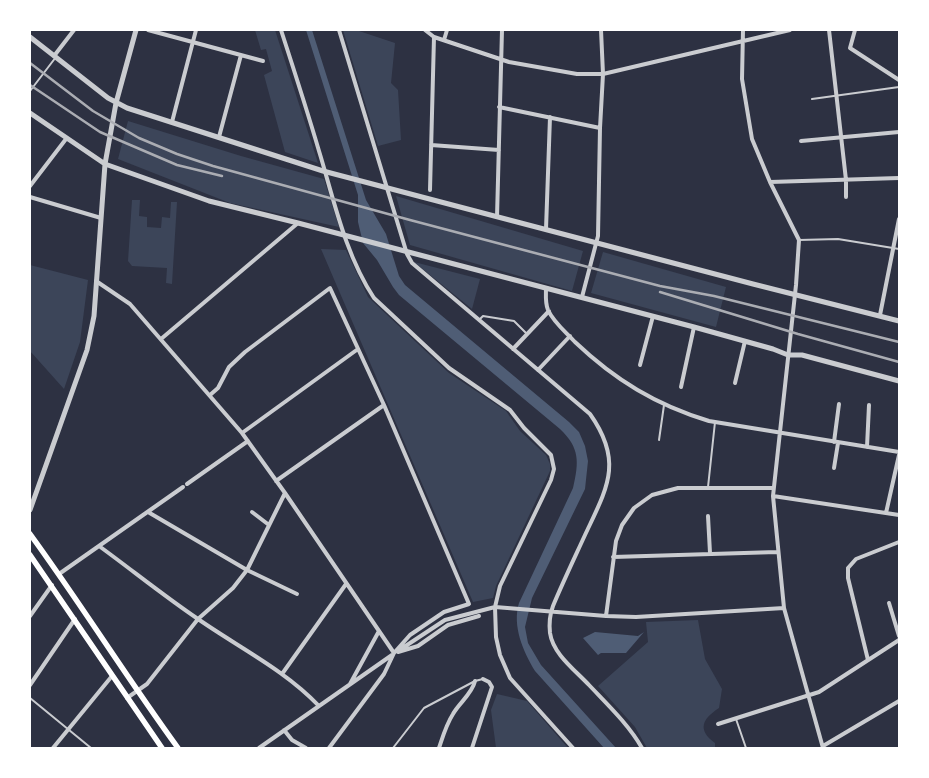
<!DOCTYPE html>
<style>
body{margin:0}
#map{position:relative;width:929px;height:778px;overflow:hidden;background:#2d3142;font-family:Barlow,sans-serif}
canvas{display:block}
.frame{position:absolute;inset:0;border:31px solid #fff;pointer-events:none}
</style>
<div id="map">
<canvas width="929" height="778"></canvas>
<div class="frame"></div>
</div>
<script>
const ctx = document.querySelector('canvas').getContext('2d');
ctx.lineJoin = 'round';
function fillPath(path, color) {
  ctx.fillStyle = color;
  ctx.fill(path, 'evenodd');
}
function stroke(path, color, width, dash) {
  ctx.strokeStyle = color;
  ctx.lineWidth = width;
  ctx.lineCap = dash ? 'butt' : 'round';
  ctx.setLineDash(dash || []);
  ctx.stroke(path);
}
fillPath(new Path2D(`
 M255,30H275L318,163L285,152L264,75L272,71L266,49L261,50Z
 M343,30H356L395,43L391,83L398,90L401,140L378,146Z
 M128,121L241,156L324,179L339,227L230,203L118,159Z
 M396,196L583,251L572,291L410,245Z
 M132,200H140L139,216L147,217V227L161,228L162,217L170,218L171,202H177L172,284L166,283L167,268L132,266L128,261Z
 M321,249L346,250L368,297L449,373L506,411L520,431L546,455L550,464V471L496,586L493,598L473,602Z
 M603,252L726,287L716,327L591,293Z
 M414,262L480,279L472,309Z
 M30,265L88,280L80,342L64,389L30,351Z
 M698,620L705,659L722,689L719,708C702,719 697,730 715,743V748H647L635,727L598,686L648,642L646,622Z
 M497,694L527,701L568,748H496L491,710Z`), '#3c4559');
fillPath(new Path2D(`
 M306,30H312L366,200L386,234L399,276L405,285L569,422L579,432L585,446L588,461L585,489L532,598L525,627L528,643L541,665L616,748H604L535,671C523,651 512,626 519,603L573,488C579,462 580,448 560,429L399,295L393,287L377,260L363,243L358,222V195Z
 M595,632L638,636L644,632L626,653H601L598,655L583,638Z`), '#4f5d75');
stroke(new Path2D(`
 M30,91L56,57
 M812,99L899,87
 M799,240L838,239L899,249
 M479,320L483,316L514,321L527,334
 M659,440L664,405
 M708,487L715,422
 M30,698L91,748
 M736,719L746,748
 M393,748L424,708L475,681L483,679`), '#caccd0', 2);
stroke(new Path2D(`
 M148,30L263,61
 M281,30C294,70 307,110 319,151C334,200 345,254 374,298L449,368L510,410L524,428L551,455L554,469L551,480L500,586L495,607L496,637L500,655L510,678L573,748
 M339,30L407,254L412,263L590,414C624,462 607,488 585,535C574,559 563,582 553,606C550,614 549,624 550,633C553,654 575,670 589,685C608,705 629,725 642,748
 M425,30L434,37L509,62L577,74H603L790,30
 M743,30L742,79L752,139L770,182L799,240L796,285L773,496L784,608L823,748
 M829,30L846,180V197
 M855,30L850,48L899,80
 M444,40L447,30
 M54,56L74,30
 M499,107L600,128
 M172,122L196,30
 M219,137L241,55
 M801,141L899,132
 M431,145L499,150
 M770,182L899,178
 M30,186L66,139
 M430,190L434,37
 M30,197L101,218
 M497,217L502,30
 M546,229L550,117
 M96,281L130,304L242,433L285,493L394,653
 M546,288C546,295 545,303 548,310C554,323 566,332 575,342C615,380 656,405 709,421L899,452
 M582,297L598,236L600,128L603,74L601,30
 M880,315L899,219
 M161,339L298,223
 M513,349L549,311
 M640,365L653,316
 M538,370L570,336
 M735,383L745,341
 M681,387L694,327
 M210,395L218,388L229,367L245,352L330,288L384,405L469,604L444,612L410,635L394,653L384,674L329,748
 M242,433L358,349
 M834,442L839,404
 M867,447L869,405
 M834,468L838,443
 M276,481L384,405
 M187,484L248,441
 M773,496L899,515
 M148,512L247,570L297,594
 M252,512L269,525
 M886,513L899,455
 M708,516L710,553
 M99,546C132,570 164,596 198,619C238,647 285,670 319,706
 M613,557L777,552
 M59,574L183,487
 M889,603L899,636
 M30,616L52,585
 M606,616L616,541L622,525L634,508L652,495L678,488H773
 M398,651L445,620L495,607L606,616L636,617L784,608
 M398,652L418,646L448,625L479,616
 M868,660L848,578V568L856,559L899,542
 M282,674L346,584
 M350,684L379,631
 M30,685L75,619
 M127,698L147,684L198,619L233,588L247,570L285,493
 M718,724L819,692L899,640
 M284,730L292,740L306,748
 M823,746L899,701
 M53,748L112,676
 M259,748L392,655
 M439,748C443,736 446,725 453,714C459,703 472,694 475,681
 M472,748L492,687L489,682L483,679`), '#caccd0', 4);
stroke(new Path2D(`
 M30,37L108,98L127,108L323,171L753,284L899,321
 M30,113L105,164L209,201L298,223L694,327L773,349L788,355H802L899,381
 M30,510L87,350L94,316L105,164L116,103L136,30`), '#caccd0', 5);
stroke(new Path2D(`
 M30,534C81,604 127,678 178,748
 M30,555L162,748`), '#fff', 5.5);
stroke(new Path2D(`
 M30,63L93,111L139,138L177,154L213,166L410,220L660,286L714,296L899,342
 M30,85L100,132L177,165L222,176
 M660,292L798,334L899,362`), '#abadb3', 2.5);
</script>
